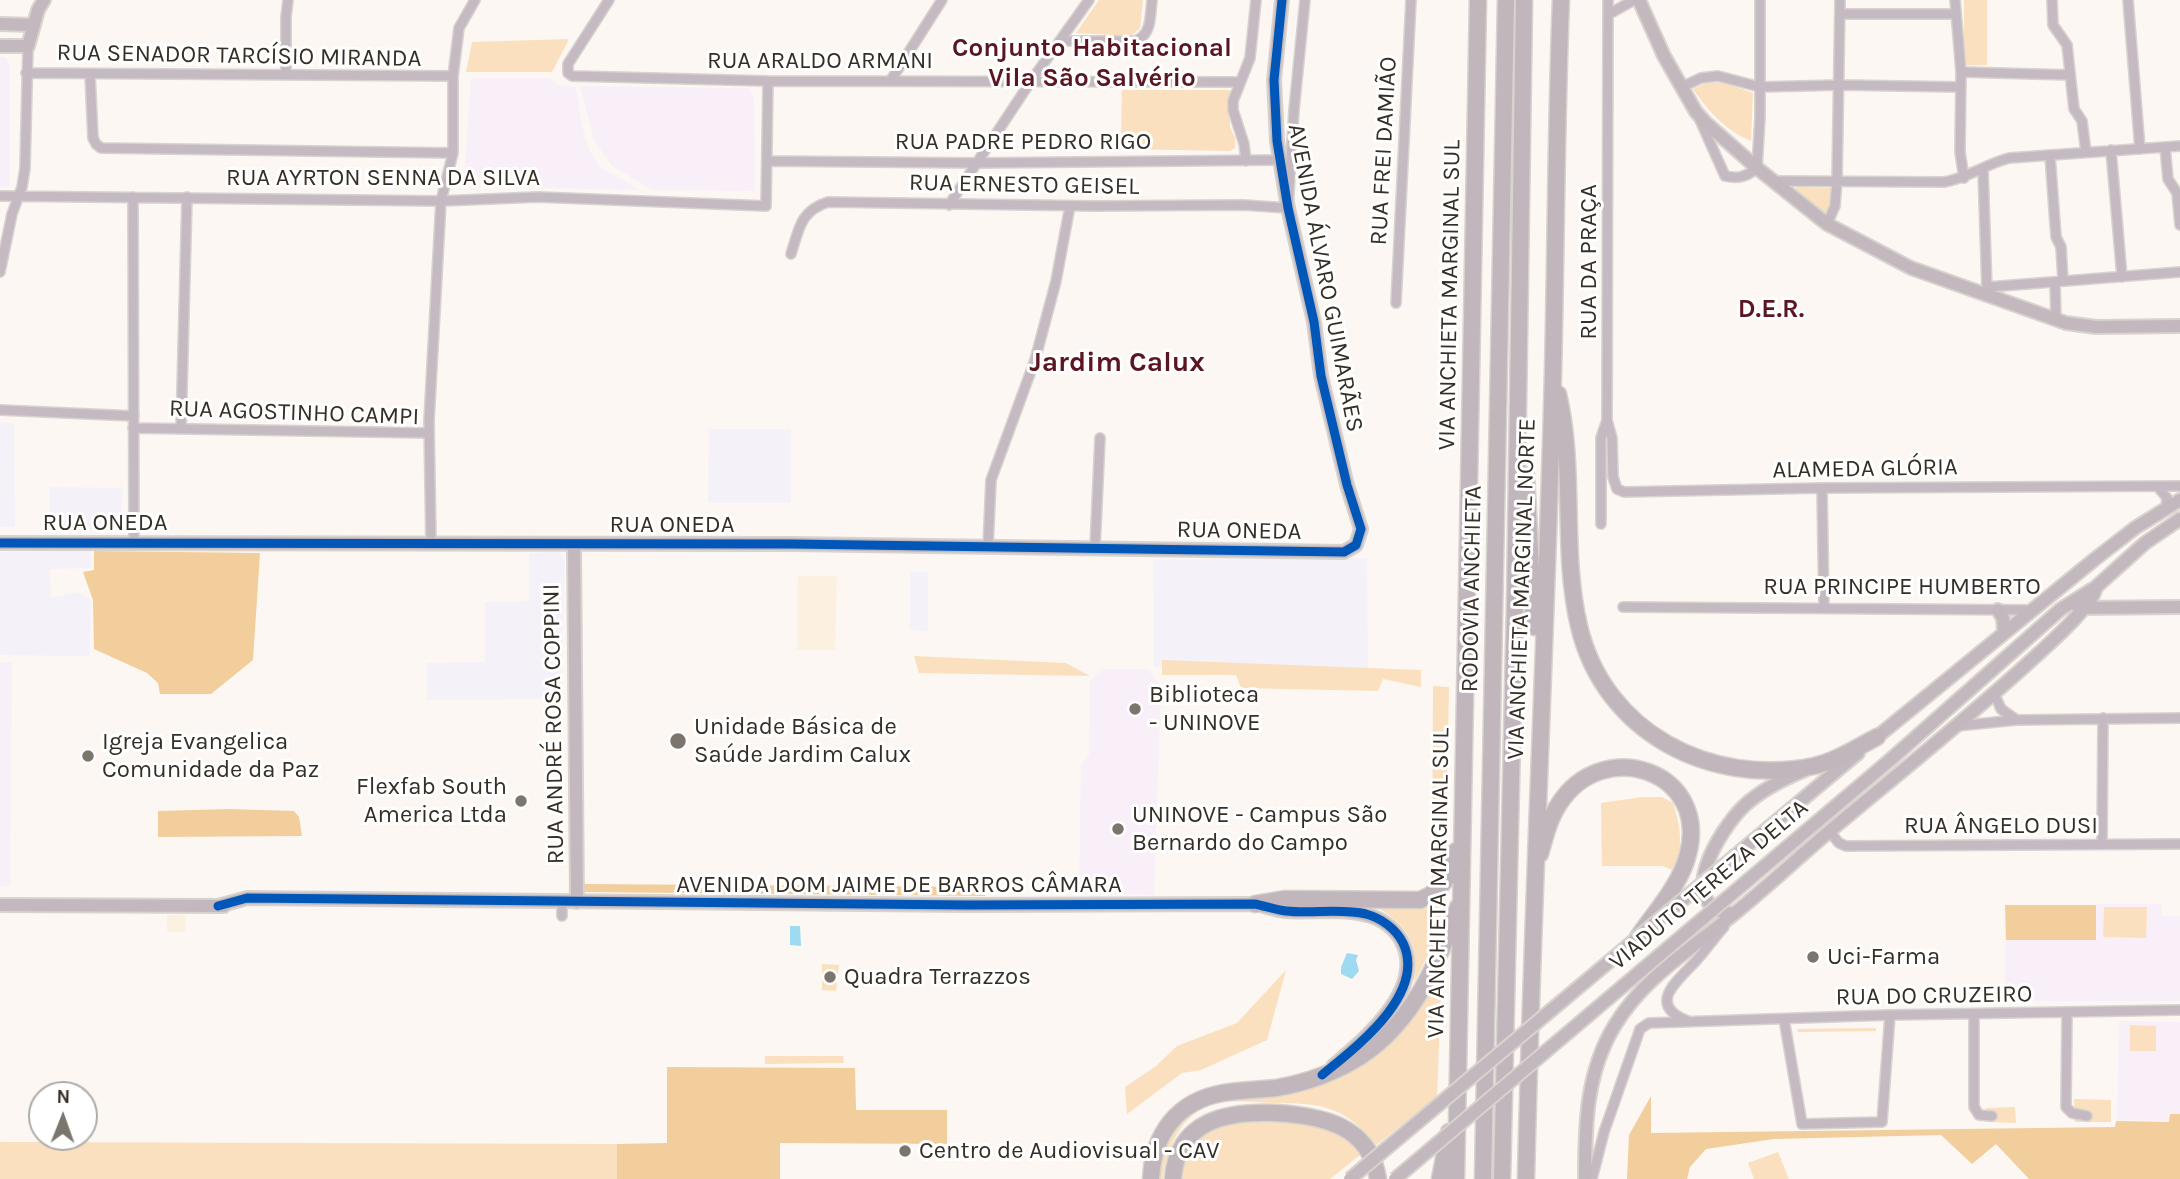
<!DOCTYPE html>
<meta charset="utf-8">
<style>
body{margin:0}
#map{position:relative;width:2180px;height:1179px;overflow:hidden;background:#fcf7f2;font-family:Karla,sans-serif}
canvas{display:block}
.north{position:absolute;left:28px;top:1081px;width:70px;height:70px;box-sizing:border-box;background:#fff;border:2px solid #aeaca8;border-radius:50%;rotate:1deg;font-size:19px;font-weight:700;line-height:28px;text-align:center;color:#352f26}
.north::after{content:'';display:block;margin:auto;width:24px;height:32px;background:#7b756d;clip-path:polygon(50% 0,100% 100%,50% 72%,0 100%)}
</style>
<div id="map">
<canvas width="2180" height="1179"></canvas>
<div class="north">N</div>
</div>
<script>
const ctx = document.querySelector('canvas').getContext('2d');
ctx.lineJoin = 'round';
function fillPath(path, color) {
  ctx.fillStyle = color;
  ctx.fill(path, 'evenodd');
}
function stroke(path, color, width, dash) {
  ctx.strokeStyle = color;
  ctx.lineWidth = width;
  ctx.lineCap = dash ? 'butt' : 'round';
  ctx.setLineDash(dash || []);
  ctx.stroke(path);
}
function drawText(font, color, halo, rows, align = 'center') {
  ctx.font = font + ' Karla,sans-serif';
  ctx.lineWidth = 6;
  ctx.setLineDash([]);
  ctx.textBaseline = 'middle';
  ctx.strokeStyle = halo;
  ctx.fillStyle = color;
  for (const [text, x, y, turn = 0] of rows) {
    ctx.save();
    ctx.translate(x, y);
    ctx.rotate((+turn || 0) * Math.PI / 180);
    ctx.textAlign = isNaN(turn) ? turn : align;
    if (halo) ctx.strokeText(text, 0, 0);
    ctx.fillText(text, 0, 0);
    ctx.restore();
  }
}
fillPath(new Path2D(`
 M798,576H837L835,650H797Z
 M167,915H186L185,932H167Z`), '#fcf0e1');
fillPath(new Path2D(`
 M0,422L14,423L15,527H0Z
 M709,429H791V503H708Z
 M50,487L123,488L120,523L111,530L49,529Z
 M91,551V568L50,569L51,598L79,592L91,600L90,656L0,655V552Z
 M560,552L565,560L561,699L427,700V663L485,662V602L529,601V553Z
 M1367,558L1368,671L1154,667L1153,560Z
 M910,572H928V631L910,630Z`), '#f5f1f9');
fillPath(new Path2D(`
 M0,57H5L10,67V187H0Z
 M471,78H549L558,85L576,87L582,126L589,149L600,167L640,190L540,188L539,176L464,178Z
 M580,86L748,88L754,96L755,191L652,190L612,166L594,140Z
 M0,662H12L10,886H0Z
 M1103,669H1147L1161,685L1154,895L1079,893L1081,765L1089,755L1090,681Z
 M2096,904H2162V916H2180V1001H2005V940H2096Z
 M2119,1021L2180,1022V1114H2169V1121L2117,1120Z`), '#f9eff8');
fillPath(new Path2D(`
 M1099,0H1143L1140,28L1131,36L1076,33Z
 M1964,0H1987V65H1964Z
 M569,39L552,72H466L472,42Z
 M1722,82L1753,93L1751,141C1726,131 1707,110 1693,89L1706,83Z
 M1122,90H1230V127L1235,138V148L1230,151L1121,149Z
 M1797,187L1832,188V201L1828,218L1794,192Z
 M914,656L1066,663L1090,676L919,673Z
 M1162,660L1421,670V687L1383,679L1378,691L1241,688L1236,675H1162Z
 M1433,686L1449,687L1445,873L1432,883Z
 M1642,797H1662L1673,803C1680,826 1685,848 1672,870L1663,866H1602L1601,803Z
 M1443,898L1437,937L1414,983C1419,942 1408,925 1373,905H1428Z
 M2104,907H2147L2146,938L2103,937Z
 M822,964L839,965L836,991L822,990Z
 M1442,968L1437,1097L1375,1146C1348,1107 1321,1103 1276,1103C1256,1103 1231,1098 1211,1105C1180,1116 1166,1149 1163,1179H1156L1170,1130L1200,1104L1317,1084L1428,993Z
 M1286,970L1267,1040L1201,1070L1182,1073L1127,1114L1125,1087L1156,1066L1177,1046L1237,1023Z
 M2130,1025L2156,1026V1051H2130Z
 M1876,1028V1031L1798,1032L1797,1029Z
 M765,1056H843L844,1063L765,1064Z
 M2074,1099L2111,1100V1122H2075Z
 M2015,1107L2016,1123L1987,1122L1986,1108Z
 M1307,1118L1344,1136L1360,1155L1330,1179H1180V1162L1194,1138L1219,1122Z
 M0,1142L617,1144V1179H0Z
 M1778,1152L1789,1179H1754L1748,1163Z`), '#fae0be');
fillPath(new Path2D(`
 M94,551L260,553L253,660L211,694H160L158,683L147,673L94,649L93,600L83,572L94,570Z
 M230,809L294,811L299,817L302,836L158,837V811Z
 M583,884L986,887L985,896L582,892Z
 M2005,905H2096V940H2006Z
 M667,1067L855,1068L856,1110H947V1144L780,1143V1179H617V1144L667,1143Z
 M1651,1096V1133L2115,1127L2116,1121L2169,1122L2170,1114H2180V1179H2029L1996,1144L1972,1164L1941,1135L1774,1139L1706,1149L1690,1167L1687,1179H1627L1629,1135Z`), '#f1ce9c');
fillPath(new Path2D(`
 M790,926H800L801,946L790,945Z
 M1347,953L1358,955L1356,960L1359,971L1352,979L1341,974V967Z`), '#9fdaf3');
const street = new Path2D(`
 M609,0L568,64V73L572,76L768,81L1239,82
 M1955,0L1961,72L1960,152L1964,178
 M2052,0L2053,25L2067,45L2074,109L2082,121L2086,152
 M2128,0L2140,149
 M1609,14L1634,0
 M1840,14H1956
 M1061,41H1135C1152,35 1150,16 1152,0
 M1961,72L2070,75
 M26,73L453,76
 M90,74L93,138L96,144L101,148L453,153
 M286,74V17L288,0
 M891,80L942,0
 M1682,87L1701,78L1718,76L1760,87L1840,85L1960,87
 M1700,120L1725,176C1738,179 1746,177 1757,168L1760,117V0
 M2165,147L2168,179L2177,193L2180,225
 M2111,150L2122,277
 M2050,155L2056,237L2061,247L2063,281
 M767,161L976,163L1280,160
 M1246,161L1244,144L1233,110V101L1250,58L1256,0
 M1983,169L1987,291
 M1772,181L1944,182C1968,178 1986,164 2009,158L2180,146
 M0,196L441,201L538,197L766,206L768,81
 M133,197L134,541
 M949,205L1031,81L1089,0
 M1827,224L1835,206L1837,180L1840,0
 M791,254C799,229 800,211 828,202L1095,206L1243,205L1288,208L1294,110L1305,0
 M0,272L12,214L22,187L25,168L28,46
 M2055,282L2056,320
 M1988,287L2180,272
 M1396,303L1411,0
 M0,410L134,416
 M1607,420L1612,438L1613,477L1617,489L1624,492L1822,488L2180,486
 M133,428L428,433
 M181,429L187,197
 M2158,487L2167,498L2166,509
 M1822,488L1824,607
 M1601,524V438L1607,420L1608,0
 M431,545L429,421L441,201L453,153V76L459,28L475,0
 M988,547L991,480L1035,360L1056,281L1070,206
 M1095,548L1100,438
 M1623,607L2032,610
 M1994,693L2001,709L2015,719
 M1957,726L2016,720L2180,718
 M1829,831L1839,843L1846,846L2180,844
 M2102,844L2103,718
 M562,916V902
 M2067,1012L2066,1107L2072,1113L2087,1116
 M1974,1014V1107L1979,1115L1992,1116
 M1784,1019L1802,1124L1882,1122L1890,1015
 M1688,1021C1646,1005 1677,981 1695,962C1705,951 1714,938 1724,927
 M1592,1179L1604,1132L1640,1029L1649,1023L1890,1015L2180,1010`);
const secondary = new Path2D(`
 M1639,0L1664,56L1696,112L1706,123L1757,168L1827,224L1911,268L2066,323L2096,327L2180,326
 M0,24L33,25
 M0,46H28L38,10L44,0
 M0,543L793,544L1344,552L1356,545L1361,529L1347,485L1321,376L1314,322L1288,208L1277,141L1274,80L1282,0
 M574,545L577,902
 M2078,608L2180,607
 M1998,610L2003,618L2004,633
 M1872,741L2095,559L2135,528L2180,500
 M1890,760L2061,609L2096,587L2145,543L2180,519
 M1822,783L1858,753
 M0,905L224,906
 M218,906L247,898L967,905L1255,904C1265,906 1276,910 1286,911C1313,913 1341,908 1367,915C1382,918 1397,930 1403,944C1424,990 1365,1039 1333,1066
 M1734,914C1671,908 1720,829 1744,806C1761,790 1783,779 1805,770
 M1585,1179C1585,1125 1586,1072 1615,1025C1644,977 1693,948 1735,913C1768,886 1799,857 1831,830C1897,775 1963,722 2026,665C2042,650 2094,606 2096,587`);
const highway = new Path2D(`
 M1558,394C1576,470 1561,550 1579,626C1604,733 1711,787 1814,766C1836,761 1856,748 1877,737
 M1526,475L1534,627
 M1540,854C1545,837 1549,819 1559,804C1603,735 1710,771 1688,854C1681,884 1655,912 1638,937
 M1255,904L1285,899L1420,900C1443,891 1452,874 1456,851
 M1151,1179C1153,1134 1177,1101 1223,1093C1240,1090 1258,1090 1276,1088C1305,1083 1336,1072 1361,1056C1413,1022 1438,963 1458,907
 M1173,1179C1177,1120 1227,1111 1276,1113C1322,1116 1370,1125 1378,1179
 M1440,1179L1449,1132
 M1456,1179L1478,0
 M1483,1179L1506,0
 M1502,1179L1515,606L1524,0
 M1526,1179C1532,910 1546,642 1553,373C1556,249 1556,124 1561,0`);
stroke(street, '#d7d3ce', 12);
stroke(secondary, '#d7d3ce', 16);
stroke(highway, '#d7d3ce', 19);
stroke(street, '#c5bac2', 9);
stroke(secondary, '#c4b8bf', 12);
stroke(highway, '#c0b6bc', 16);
const secondaryBridge = new Path2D(`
 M1350,1179L1822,783
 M1395,1179L1890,760`);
stroke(secondaryBridge, '#d7d3ce', 16, []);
stroke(secondaryBridge, '#c4b8bf', 12);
stroke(new Path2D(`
 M0,543L793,544L1344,552L1356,545L1361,529L1347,485L1321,376L1314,322L1288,208L1277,141L1274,80L1282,0
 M218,906L247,898L967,905L1255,904C1265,906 1276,910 1286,911C1312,914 1340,908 1366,914C1381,918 1396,929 1403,943C1427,994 1356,1047 1322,1075`), '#0057b8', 9);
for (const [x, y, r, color] of [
 [1135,709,7,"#7b756d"],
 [678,741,9,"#7b756d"],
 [88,756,7,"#7b756d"],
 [521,801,7,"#7b756d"],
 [1118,829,7,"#7b756d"],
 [1813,957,7,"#7b756d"],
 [830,977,7,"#7b756d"],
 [905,1151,7,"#7b756d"]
]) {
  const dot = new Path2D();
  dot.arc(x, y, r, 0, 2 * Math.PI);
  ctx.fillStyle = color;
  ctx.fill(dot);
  stroke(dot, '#fff', 2.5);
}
drawText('24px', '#352f26', '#fff', [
 ["RUA SENADOR TARCÍSIO MIRANDA",239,56,1],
 ["RUA ARALDO ARMANI",820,61],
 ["RUA PADRE PEDRO RIGO",1023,142],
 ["RUA FREI DAMIÃO",1384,151,-87],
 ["RUA AYRTON SENNA DA SILVA",383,178],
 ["RUA ERNESTO GEISEL",1024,185,1],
 ["RUA DA PRAÇA",1589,262,-90],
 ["AVENIDA ÁLVARO GUIMARÃES",1325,278,79],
 ["VIA ANCHIETA MARGINAL SUL",1450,295,-89],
 ["RUA AGOSTINHO CAMPI",294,413,2],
 ["ALAMEDA GLÓRIA",1865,469,-1],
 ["RUA ONEDA",105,523],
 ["RUA ONEDA",672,525],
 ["RUA ONEDA",1239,531,1],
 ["RUA PRINCIPE HUMBERTO",1902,587],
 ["RODOVIA ANCHIETA",1472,589,-89],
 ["VIA ANCHIETA MARGINAL NORTE",1522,589,-88],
 ["RUA ANDRÉ ROSA COPPINI",554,724,-91],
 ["RUA ÂNGELO DUSI",2001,826],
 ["VIA ANCHIETA MARGINAL SUL",1439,883,-89],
 ["AVENIDA DOM JAIME DE BARROS CÂMARA",899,885],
 ["VIADUTO TEREZA DELTA",1709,885,-40],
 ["RUA DO CRUZEIRO",1934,996,-1]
]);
drawText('24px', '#352f26', '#fff', [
 ["Biblioteca",1149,695],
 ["- UNINOVE",1149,723],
 ["Unidade Básica de",694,727],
 ["Saúde Jardim Calux",694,755],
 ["Igreja Evangelica",102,742],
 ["Comunidade da Paz",102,770],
 ["Flexfab South",507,787,"right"],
 ["America Ltda",507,815,"right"],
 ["UNINOVE - Campus São",1132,815],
 ["Bernardo do Campo",1132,843],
 ["Uci-Farma",1827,957],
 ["Quadra Terrazzos",844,977],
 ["Centro de Audiovisual - CAV",919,1151]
], 'left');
drawText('bold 26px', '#5b1621', '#fff', [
 ["Conjunto Habitacional",1092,49],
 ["Vila São Salvério",1092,79],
 ["D.E.R.",1771,310]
]);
drawText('bold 28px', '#5b1621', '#fff', [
 ["Jardim Calux",1117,363]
]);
</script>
